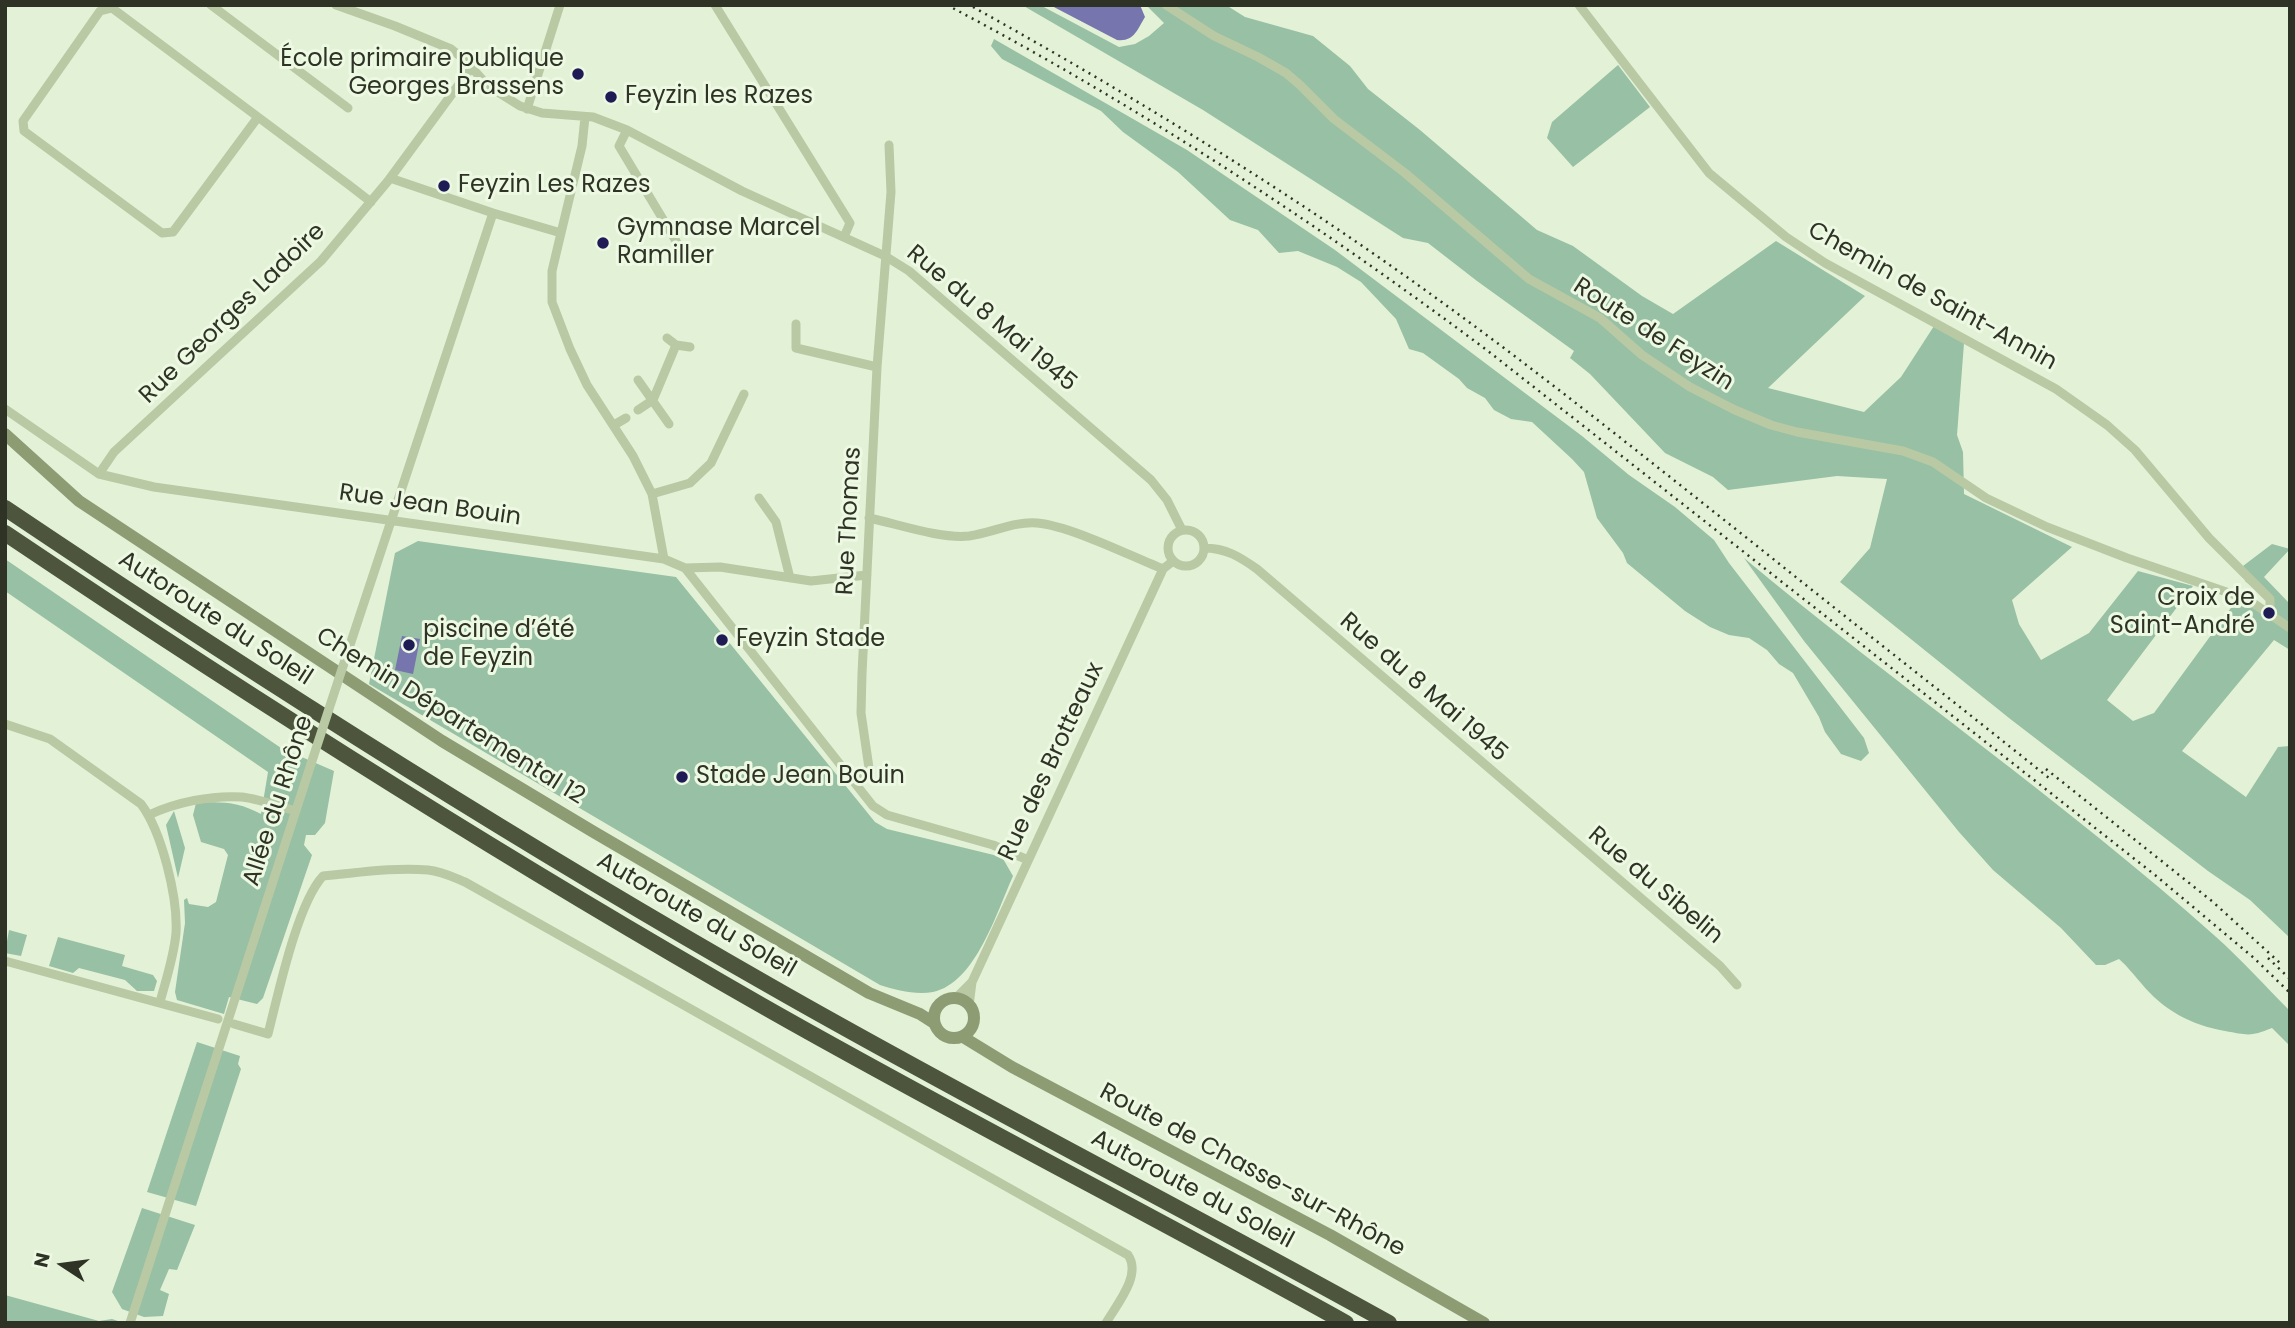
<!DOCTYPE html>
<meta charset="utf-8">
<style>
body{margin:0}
#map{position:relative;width:2295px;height:1328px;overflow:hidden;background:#e3f1d7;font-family:Poppins,sans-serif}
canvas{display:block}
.frame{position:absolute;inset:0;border:7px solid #2f3325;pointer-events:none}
.north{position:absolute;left:28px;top:1230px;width:70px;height:70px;-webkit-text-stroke:5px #edf9e3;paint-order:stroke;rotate:283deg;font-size:19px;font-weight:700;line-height:28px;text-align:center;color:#2f3325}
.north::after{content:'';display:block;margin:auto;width:24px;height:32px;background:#2f3325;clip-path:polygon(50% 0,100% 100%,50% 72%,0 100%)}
</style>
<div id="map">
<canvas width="2295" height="1328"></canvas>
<div class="frame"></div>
<div class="north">N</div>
</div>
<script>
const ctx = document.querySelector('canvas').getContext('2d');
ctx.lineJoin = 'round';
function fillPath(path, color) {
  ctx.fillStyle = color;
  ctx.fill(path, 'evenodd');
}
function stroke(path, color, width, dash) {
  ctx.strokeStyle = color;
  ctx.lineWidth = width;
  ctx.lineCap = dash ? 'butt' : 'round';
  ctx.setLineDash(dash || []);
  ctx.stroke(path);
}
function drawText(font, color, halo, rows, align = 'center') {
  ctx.font = font + ' Poppins,sans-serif';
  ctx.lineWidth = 6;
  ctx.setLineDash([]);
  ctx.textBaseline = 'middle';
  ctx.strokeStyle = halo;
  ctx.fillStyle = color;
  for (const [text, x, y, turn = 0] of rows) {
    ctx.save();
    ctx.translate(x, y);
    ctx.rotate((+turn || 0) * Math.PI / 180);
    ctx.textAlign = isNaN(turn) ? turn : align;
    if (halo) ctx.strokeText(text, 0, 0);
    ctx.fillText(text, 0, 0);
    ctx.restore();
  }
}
fillPath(new Path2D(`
 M1022,5H1040L1119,47L1135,44L1149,36L1164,23L1146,5H1226L1245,17L1313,36L1350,66L1368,89L1420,130L1537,230L1573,246L1642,296L1673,314L1776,241L1865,296L1768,388L1864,412L1901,377L1934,326L1964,343L1957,435L1963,452L1964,494L2072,547L2012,600L2019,624L2041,660L2089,633L2138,571L2193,586L2107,700L2133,721L2154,713L2236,601L2250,606L2267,617L2274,606L2245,581L2243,566L2272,544L2290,549L2264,577L2290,604V650L2274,640L2182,751L2246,797L2278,747L2290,746V938L2250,900L2208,871L2009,718L1840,582L1870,548L1887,479L1837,476L1728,490L1713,477L1665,453L1590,374L1570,358L1574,351L1477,281L1428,243L1403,238L1203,110Z
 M994,39L1187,150L1335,250L1582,436L1629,475L1675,507L1714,540L1729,563L1864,738L1869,753L1861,761L1841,754L1825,732L1819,717L1793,673L1779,664L1767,650L1749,638L1729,635L1710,627L1685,611L1627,563L1623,553L1597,518L1584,472L1572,459L1532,422L1511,419L1494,410L1485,398L1467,388L1459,379L1423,353L1409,349L1396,319L1361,282L1337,267L1298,251L1279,253L1258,230L1230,220L1178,172L1123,132L1101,111L1002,59L991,46Z
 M1618,65L1650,107L1573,167L1547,138L1552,122Z
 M418,541L676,577L875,822L887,829L1002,857L1013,876C997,911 976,983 933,992C915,995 896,990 880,985L369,684L395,553Z
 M1744,558C1898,687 2065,802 2215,936C2241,959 2265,986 2290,1011V1046L2272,1028C2250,1037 2248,1035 2225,1031C2191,1025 2163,1010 2141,983C2133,974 2128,967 2119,959L2105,965H2096L2061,928L1993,870L1959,832L1804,641Z
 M5,559L281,748L334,771L325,823L315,835H306L304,845L312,855L263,998L257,1004L229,997L224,1014L177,1000L175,992L185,923L184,900L187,898L189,904L208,907L216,902L228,855L224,849L201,842L193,815L196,803C221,801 239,802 261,814L268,772L5,591Z
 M174,811L185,848L178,878L166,825Z
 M9,930L27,935L21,956L5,953Z
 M58,937L125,955L122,966L153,975L157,981L154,991H137L125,980L79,968L73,973L49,966Z
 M197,1042L240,1056L238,1064L241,1069L196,1206L147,1192Z
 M142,1208L195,1225L177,1270L169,1269L160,1290L169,1294L163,1316L144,1317L122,1309L112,1292Z
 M5,1295L99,1321L112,1319L124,1323H5Z`), '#97c0a4');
fillPath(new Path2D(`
 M1050,5H1140L1145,17C1137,30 1134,42 1117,40Z
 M402,636L420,639L413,674L395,670Z`), '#7775ae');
stroke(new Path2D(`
 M211,5L348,108
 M336,5L395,26L451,49L465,60L488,86L520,106L542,113L593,117L627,130L742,191L885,256L909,271L1151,480L1167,500L1182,530
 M715,5L850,223L844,237
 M1166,5L1214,36L1258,57L1286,73L1300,85L1334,119L1405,173L1529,279L1600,318L1642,355L1690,387L1735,410L1771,425L1797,432L1903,451L1933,462L1986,498L2047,527L2127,558L2247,599L2290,628
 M1579,5L1709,173L1786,237L1825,263L2056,389L2107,425L2135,450L2209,538L2270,599V615
 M527,109L560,5
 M258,117L173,232L162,233L24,131L23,121L100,11L112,8L349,185L371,202
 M627,130L619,146L685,256
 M390,178L493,213L561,233L582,146L585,117
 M561,233L552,271V302L570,349L587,385L633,456L652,494L664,559
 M796,324V348L877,367
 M676,345L690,347
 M638,380L669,424
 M5,409L99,474L154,487L664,559L685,568L720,567L811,581L867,575
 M638,410L653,400L676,345L667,338
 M614,425L626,418
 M99,474L114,452L321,261L388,181L471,68
 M652,494L690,483L711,463L744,394
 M759,498L776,522L790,578
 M869,518C898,524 940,539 969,536C992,533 1014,521 1037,523C1071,526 1130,556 1163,569
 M1168 548a18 18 0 1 1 36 0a18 18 0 1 1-36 0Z
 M1204,548C1226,548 1240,557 1257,569L1720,966L1737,985
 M685,568L873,806L887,815L993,845L1028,860
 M343,666L493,213
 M5,724L50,739L141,804C162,832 178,898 176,933C174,956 166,980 160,1002
 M858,785L869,768L861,713L862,674L877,367L891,192L889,145
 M149,815C176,802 212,795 242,797C259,799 278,806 296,811
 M5,961L218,1019
 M956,998L972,982L1163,569L1173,561
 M969,1006L972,982
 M234,1024L268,1034C278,995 297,904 323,876C357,873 394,867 428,870C441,871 453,877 465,882L1128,1255C1142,1275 1117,1304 1106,1323
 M130,1323L311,764`), '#b8c9a3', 9);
stroke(new Path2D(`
 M5,434L79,501L442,741L592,831L869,993L920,1014L934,1023
 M934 1018a20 20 0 1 1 40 0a20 20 0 1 1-40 0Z
 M963,1037L1012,1067L1330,1235L1484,1323`), '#8e9c74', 12);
stroke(new Path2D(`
 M5,508C255,676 510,838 772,987C975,1103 1184,1209 1389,1323
 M5,533C252,699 503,858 761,1005C954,1115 1152,1215 1346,1323`), '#4d553c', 16);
stroke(new Path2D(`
 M947,5C1137,105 1317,223 1488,351L2155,875L2254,958L2290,993
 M973,7C1128,93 1280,186 1425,290C1538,371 1647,459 1757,546C1854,624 1952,700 2049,778
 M2046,769L2213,902L2280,963
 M2268,958L2290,979`), '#2f3325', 2.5, [2, 5]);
stroke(new Path2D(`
 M311,764L343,666`), '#b8c9a3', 9);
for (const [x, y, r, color] of [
 [578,74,7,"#1e1b55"],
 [611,97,7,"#1e1b55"],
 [444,186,7,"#1e1b55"],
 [603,243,7,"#1e1b55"],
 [2269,613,7,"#1e1b55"],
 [722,640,7,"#1e1b55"],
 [409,645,7,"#1e1b55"],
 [682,777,7,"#1e1b55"]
]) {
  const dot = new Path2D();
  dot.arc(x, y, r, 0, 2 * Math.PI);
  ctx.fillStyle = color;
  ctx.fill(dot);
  stroke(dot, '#edf9e3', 2.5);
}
drawText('24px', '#2f3325', '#edf9e3', [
 ["École primaire publique",564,60,"right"],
 ["Georges Brassens",564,88,"right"],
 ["Feyzin les Razes",625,97],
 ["Feyzin Les Razes",458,186],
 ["Gymnase Marcel",617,229],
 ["Ramiller",617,257],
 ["Croix de",2255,599,"right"],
 ["Saint-André",2255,627,"right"],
 ["piscine d’été",423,631],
 ["de Feyzin",423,659],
 ["Feyzin Stade",736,640],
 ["Stade Jean Bouin",696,777]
], 'left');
drawText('24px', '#2f3325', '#edf9e3', [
 ["Chemin de Saint-Annin",1932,297,29],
 ["Rue Georges Ladoire",233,314,-44],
 ["Rue du 8 Mai 1945",991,319,40],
 ["Route de Feyzin",1653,335,33],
 ["Rue Jean Bouin",430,506,8],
 ["Rue Thomas",850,521,-87],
 ["Autoroute du Soleil",215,619,33],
 ["Rue du 8 Mai 1945",1423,688,41],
 ["Chemin Départemental 12",450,717,32],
 ["Rue des Brotteaux",1052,762,-65],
 ["Allée du Rhône",279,801,-72],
 ["Rue du Sibelin",1655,886,40],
 ["Autoroute du Soleil",696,916,30],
 ["Route de Chasse-sur-Rhône",1252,1171,28],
 ["Autoroute du Soleil",1192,1190,28]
]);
</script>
